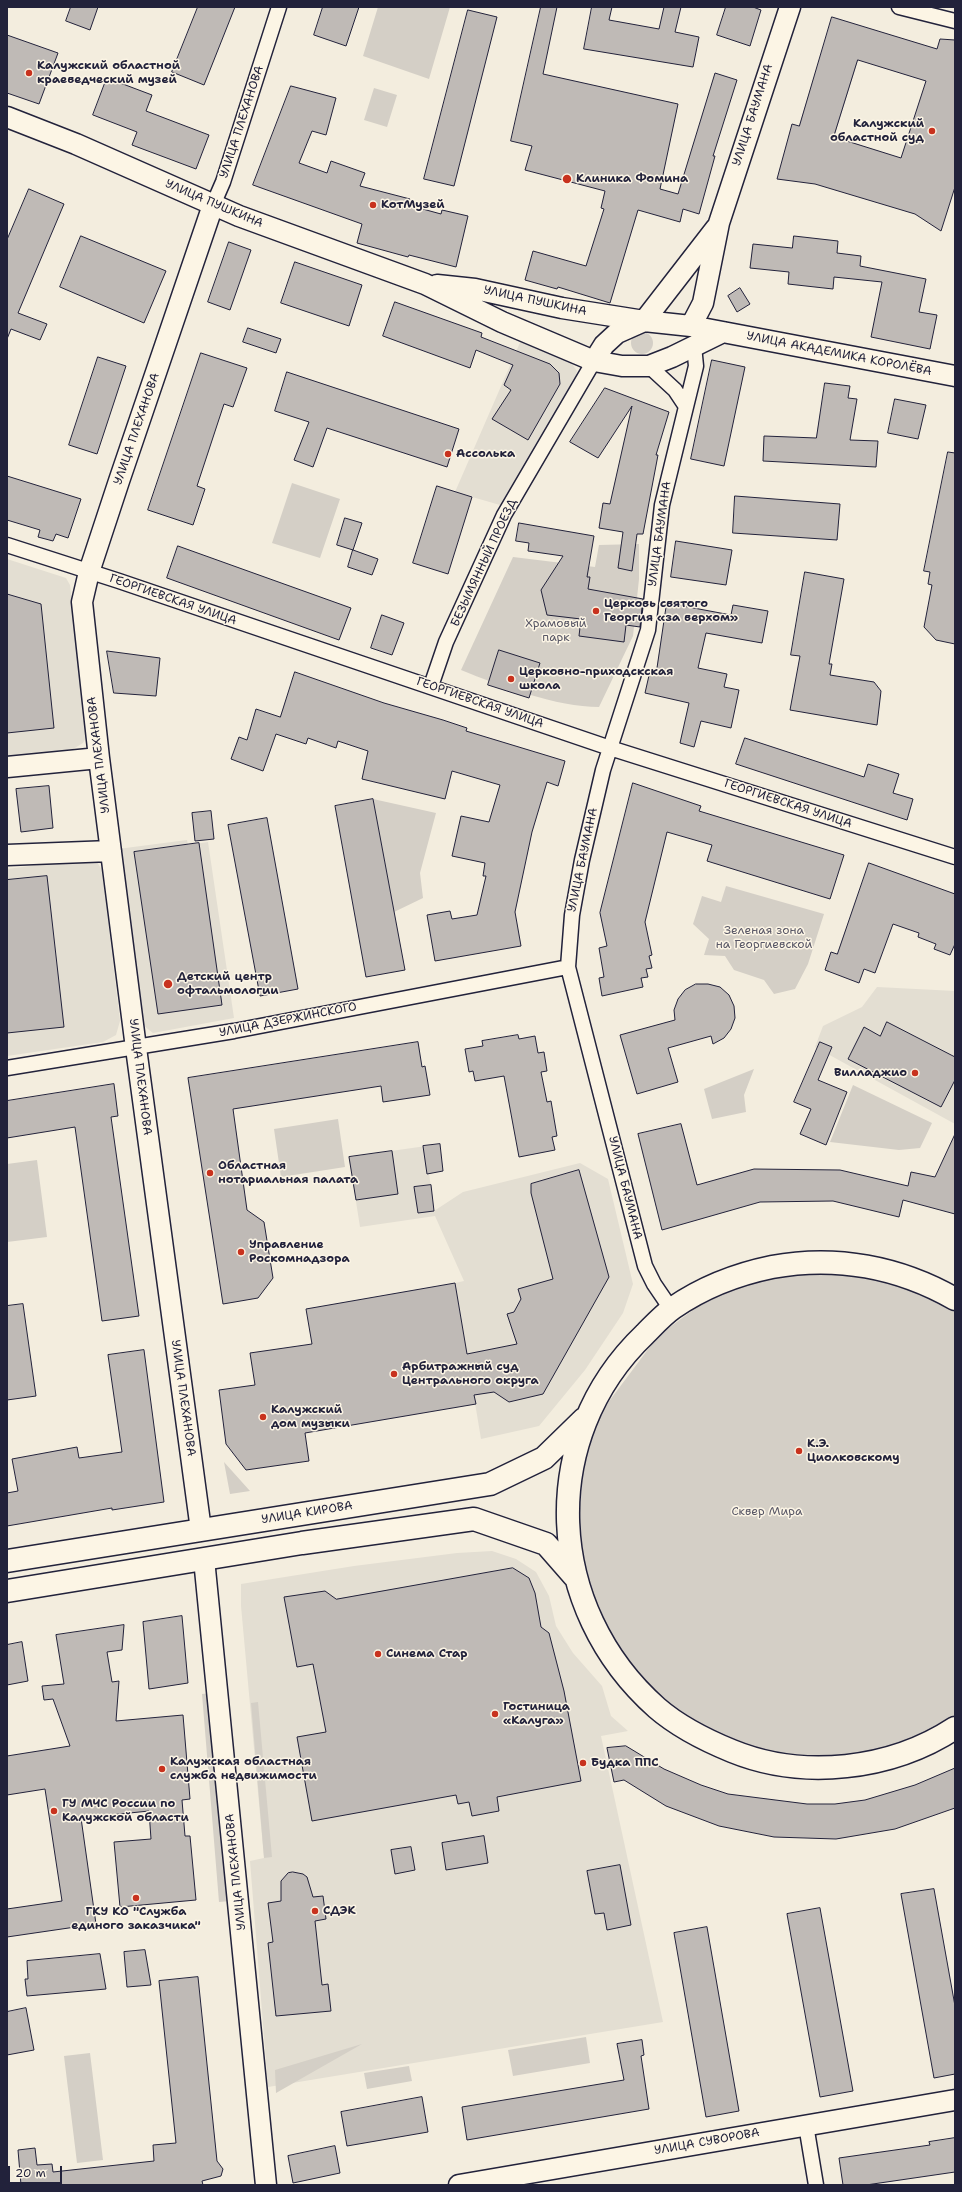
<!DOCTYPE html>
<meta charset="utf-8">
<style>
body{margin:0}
#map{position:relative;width:962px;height:2192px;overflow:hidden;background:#f3edde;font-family:"Shantell Sans",sans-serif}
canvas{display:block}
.frame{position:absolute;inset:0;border:8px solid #22223b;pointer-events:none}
.scale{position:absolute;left:8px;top:2166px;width:54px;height:18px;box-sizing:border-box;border:2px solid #22223b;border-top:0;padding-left:5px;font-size:12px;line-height:14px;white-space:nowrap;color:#22223b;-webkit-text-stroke:3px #fcf5e5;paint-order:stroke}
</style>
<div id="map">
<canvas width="962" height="2192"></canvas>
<div class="frame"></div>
<div class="scale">20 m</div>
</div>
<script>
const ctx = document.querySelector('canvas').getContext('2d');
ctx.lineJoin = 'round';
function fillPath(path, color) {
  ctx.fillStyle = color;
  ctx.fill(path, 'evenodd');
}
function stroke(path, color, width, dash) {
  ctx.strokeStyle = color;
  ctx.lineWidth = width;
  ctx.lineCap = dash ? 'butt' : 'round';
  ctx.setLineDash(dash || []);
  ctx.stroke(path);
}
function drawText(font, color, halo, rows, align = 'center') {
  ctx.font = font + ' "Shantell Sans",sans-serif';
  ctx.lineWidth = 3;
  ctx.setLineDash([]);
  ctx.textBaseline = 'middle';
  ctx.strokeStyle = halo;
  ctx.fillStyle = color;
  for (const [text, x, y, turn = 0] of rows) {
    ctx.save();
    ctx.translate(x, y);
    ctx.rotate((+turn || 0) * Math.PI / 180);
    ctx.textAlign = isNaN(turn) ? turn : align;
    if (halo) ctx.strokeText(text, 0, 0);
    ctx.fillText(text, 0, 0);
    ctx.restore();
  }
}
fillPath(new Path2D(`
 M522,338L570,361L577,371L574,384L500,505L455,492Z
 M7,559L66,578L70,585L88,734L83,743L68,752L7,760Z
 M187,840L188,845L208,842L234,1018L153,1033L144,1026L118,849Z
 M84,859L97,862L102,870L120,1021L116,1035L103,1042L7,1056V869Z
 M877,987L955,991V1124L815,1047L823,1026L862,1007Z
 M440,1144L443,1171L429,1173L434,1211L463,1192L580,1163L608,1179L633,1284L623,1313L585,1370L539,1426L481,1439L455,1283L464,1281L435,1216L360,1227L349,1157Z
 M492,1551L516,1559L536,1572L549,1596L556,1626L573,1653L602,1686L611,1716L628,1731L601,1736L663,2022L268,2087L250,1861L264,1858L241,1606V1584L354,1566L457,1553Z`), '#e3ded2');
fillPath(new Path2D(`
 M378,7H450L429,79L363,56Z
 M374,88L397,95L387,127L364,120Z
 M631 343a11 11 0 1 1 22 0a11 11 0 1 1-22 0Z
 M292,483L340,499L320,558L272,543Z
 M639,544V579L633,636L599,707C557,707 500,686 461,670L513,557L595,567L599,545Z
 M373,799L436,813L420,873L423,898L394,912Z
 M726,886L824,914L808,964L795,989L774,994L764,980L734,970L725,956L704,955L709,939L693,924L702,896L721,902Z
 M754,1069L744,1095L746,1112L712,1119L704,1089Z
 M853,1085L932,1123L920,1148L899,1150L830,1142Z
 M338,1119L345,1167L281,1177L274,1129Z
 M37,1160L47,1237L7,1242V1164Z
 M832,1272L878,1278L923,1293L955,1312V1720L919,1740L872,1754L830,1760L792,1757L728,1740L685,1717L647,1685L616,1647L594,1603L581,1555L579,1505L585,1458L601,1412L658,1336L697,1307L739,1286L785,1275Z
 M224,1462L250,1491L230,1494Z
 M211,1693L231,1901L219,1902L202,1694Z
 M258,1702L272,1857L264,1858L251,1703Z
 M586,2037L590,2063L513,2076L508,2050Z
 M362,2044L276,2093L275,2070Z
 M90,2053L103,2160L77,2163L64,2056Z
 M409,2066L412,2081L367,2089L364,2073Z`), '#d4cfc6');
const building = new Path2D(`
 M71,7H98L90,30L66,21Z
 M198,7H235L204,85L172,72Z
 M323,7H359L346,46L314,35Z
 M541,7H557L543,74L678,104L660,189L678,194L715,73L737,80L713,156H715L699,214L683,209L680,222L638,210L610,303L558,287L557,289L525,280L533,251L586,266L604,209L601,208L605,191L525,170L532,146L511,141Z
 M592,7H612L609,20L659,29L664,7H681L675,32L699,37L693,67L584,49Z
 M726,7H753L761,10L750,46L717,35Z
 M468,10L497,17L454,186L424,179Z
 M832,17L937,49L940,39L955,40V187L941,231L915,214L815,184L777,179L792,124L799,126ZM858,60L926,81L901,158L834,137Z
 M7,35L58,53L39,104L7,93Z
 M107,78L152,95L146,111L209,135L196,169L132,145L137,132L93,115Z
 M291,86L336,98L326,135L312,131L299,163L327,173L331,161L365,173L360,186L410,199L408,205L441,214L442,210L468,216L456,267L409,255L408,257L357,243L362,224L253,185Z
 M29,189L64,204L18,313L47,324L40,340L11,329L7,339V240Z
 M81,236L166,271L144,323L60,287Z
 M794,236L838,241L837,253L861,256L860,266L926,279L919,312L937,315L930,349L871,337L882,282L834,277L833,289L788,284L789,272L750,268L753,244L792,248Z
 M229,242L251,250L230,310L208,302Z
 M295,262L362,285L349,326L281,303Z
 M740,288L750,304L737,312L728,296Z
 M395,302L482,333L481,337L550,364L559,373L560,384L528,440L492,419L511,390L504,385L513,365L476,350L470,368L383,336Z
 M248,328L281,339L276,353L243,342Z
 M201,353L247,368L233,407L224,404L197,486L205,489L193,525L148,510Z
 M98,357L126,366L97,454L69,445Z
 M712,360L745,367L724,466L691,459Z
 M287,372L459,429L447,467L327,428L313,467L294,460L309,422L275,411Z
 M825,383L850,386L848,398L857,399L850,440L878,441L876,467L763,461L764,436L816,438Z
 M605,388L669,412L656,455H658L643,534H637L632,571L618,568L623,532L599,528L603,503L610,504L632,406L598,458L570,442Z
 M895,399L926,405L918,439L888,433Z
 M948,452L955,453V644L936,640L924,627L932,585L928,584L930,572L924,571Z
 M7,476L81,499L68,538L56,534L53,541L38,537L40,530L7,520Z
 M437,486L472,497L448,574L413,563Z
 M735,496L840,504L837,540L733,533Z
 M345,518L362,523L353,550L337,545Z
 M519,523L594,536L587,577H590L588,589L643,599L640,627L626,625L624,642L579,636L581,619L547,615L541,590L563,556L528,551L529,543L516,541Z
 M676,541L732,550L726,585L671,577Z
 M178,546L351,608L339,640L167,578Z
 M353,550L378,559L372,575L348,567Z
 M805,572L844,579L829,664H832L830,675L874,682L881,691L877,725L790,710L800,656L791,655Z
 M7,594L41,604L54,728L7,733Z
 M667,603L731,615L733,605L768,611L762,643L706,633L698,668L727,674L724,687L739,690L731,728L701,721L694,747L680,743L689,703L645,693L650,671L656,672Z
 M382,615L404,623L392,655L371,648Z
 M499,650L540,663L529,698L488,685Z
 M107,651L160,658L156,696L114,693Z
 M295,672L384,703L443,720L467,728L466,731L565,761L558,786L547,782L532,832L515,912L521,946L435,961L427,915L450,911L452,919L477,915L486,876H483L485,863L452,856L461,816L489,822L500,785L452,771L445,799L362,779L368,751L338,741L336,748L308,738L306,744L276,734L263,771L231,759L239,737L247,740L256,709L280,717Z
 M745,738L864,777L868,764L899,774L893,793L913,799L907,820L736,764Z
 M633,783L701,806L699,811L844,855L830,899L707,861L712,845L667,832L645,922L652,955L649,956L652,968L646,969L648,977L641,978L643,987L602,996L599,978L604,977L599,948L607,946L600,913Z
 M49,786L53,828L21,832L16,789Z
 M373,799L405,970L366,977L335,806Z
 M211,811L214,839L195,841L192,813Z
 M267,818L298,989L260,996L228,825Z
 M199,843L222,1005L158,1014L134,852Z
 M869,863L955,894V944L950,955L934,949L936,944L918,937L919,933L893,924L875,973L864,969L859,983L825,970L831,952L837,954Z
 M47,876L64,1027L7,1033V880Z
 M696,984H708L720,987L729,995L734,1006L735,1018L731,1029L724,1038L713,1044L711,1036L668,1048L678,1082L637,1094L620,1035L675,1020L674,1010L678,999L685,990Z
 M887,1022L955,1057V1080L941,1107L848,1059L864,1027L880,1036Z
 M518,1035L519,1039L535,1036L538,1053L544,1052L547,1071L541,1072L547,1102L551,1101L557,1136L552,1137L555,1150L519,1157L504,1076L475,1081L473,1071L469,1072L465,1049L483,1046L482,1041Z
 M418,1042L422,1067L425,1066L430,1095L383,1102L381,1086L233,1109L247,1210L264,1222L273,1278L258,1298L223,1304L188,1078Z
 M820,1042L832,1047L818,1080L847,1092L826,1145L800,1134L811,1109L794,1102Z
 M114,1084L118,1116L111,1117L139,1316L102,1321L75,1127L7,1138V1101Z
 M681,1124L697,1185L754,1169L840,1170L908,1186L911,1172L935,1177L955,1134V1214L903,1200L899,1217L833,1201L760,1202L662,1230L638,1134Z
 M440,1144L443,1171L427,1174L423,1146Z
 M392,1151L398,1194L356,1200L349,1157Z
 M579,1170L609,1277L543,1394L509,1402L494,1392L474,1395L476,1404L305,1433L309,1461L246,1470L226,1444L219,1390L255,1385L250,1353L312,1344L306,1309L455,1283L467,1354L517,1344L507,1314L514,1312L521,1299L518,1289L553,1279L531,1193V1184Z
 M431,1185L434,1211L418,1213L414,1187Z
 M23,1304L36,1396L7,1400V1306Z
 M144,1350L164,1502L112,1510V1508L7,1526V1493L18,1491L12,1459L77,1447L79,1458L122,1452L108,1355Z
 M513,1568L529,1578L535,1593L541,1627L549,1633L564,1691L581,1781L497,1797L499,1811L472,1816L469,1802L458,1804L456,1795L312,1821L297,1737L326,1732L313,1664L297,1667L284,1597L325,1591L336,1599Z
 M182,1616L188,1683L149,1689L143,1622Z
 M124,1625L122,1650L107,1652L112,1682L119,1681L116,1721L183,1715L190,1799L182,1800L185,1836H190L196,1900L120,1907L114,1842L151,1839L149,1811L81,1818L96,1924L7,1937V1909L62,1901L45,1789L7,1795V1756L70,1746L53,1699L44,1700L42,1686L64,1684L56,1635Z
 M22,1642L28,1681L7,1685V1645Z
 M626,1746L664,1769L701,1785L728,1794L807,1804H835L865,1800L915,1785L955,1768V1808L895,1829L836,1839L774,1837L719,1826L666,1806L624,1780L614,1782L607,1748Z
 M484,1836L488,1863L446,1870L442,1843Z
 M411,1847L415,1870L395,1874L391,1850Z
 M620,1865L631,1925L607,1930L604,1913L595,1914L587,1871Z
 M293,1872L303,1874L307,1877L313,1897L323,1896L326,1919L315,1921L322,1985L328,1984L331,2011L276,2016L268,1943L273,1942L268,1903L281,1901V1881L288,1873Z
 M934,1889L955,2006V2074L934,2078L901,1894Z
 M820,1908L853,2091L820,2097L787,1914Z
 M707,1927L739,2111L706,2117L674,1933Z
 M145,1950L151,1985L127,1987L124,1952Z
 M100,1954L106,1989L27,1996L25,1979H28L27,1961Z
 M198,1977L217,2161L223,2169L221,2176L202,2181L203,2185H21L18,2150L35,2148L37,2165L52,2164L53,2172L154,2161L153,2145L176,2143L159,1981Z
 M26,2008L34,2050L7,2055V2012Z
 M642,2040L644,2055L641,2056L649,2109L467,2140L462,2107L624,2080L617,2044Z
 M422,2097L428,2132L347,2146L341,2112Z
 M955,2138V2172L866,2185H843L839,2158L930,2145L929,2142Z
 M335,2146L340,2173L293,2183L288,2156Z`);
fillPath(building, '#bfbab6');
stroke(building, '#22223b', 1);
const street = new Path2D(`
 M899,7L955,21
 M213,205L223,182L279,7
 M649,366L675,390L685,405
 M7,545L119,581L610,748L955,857
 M431,686L446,642L504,515L594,361
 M7,1068L234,1031L568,967
 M671,1309L654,1284L645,1266L568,967L572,915L582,860L603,770L648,630L662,505L696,366L694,346
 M806,2125L816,2185`);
const secondary = new Path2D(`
 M7,117L76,144L239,216L425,284L502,322L594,361L622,366H649L672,357L723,332
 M437,285L475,289L562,308L644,321L691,326L955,376
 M691,326L703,303L719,223L790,7
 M594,361L604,345L617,333L644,321L716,228
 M7,767L99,758
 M7,855L111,851
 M201,1530L136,1048L99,758L82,602L89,572L119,481L213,205
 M204,1559L266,2185
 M459,2185L955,2100`);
const primary = new Path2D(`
 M955,1299C899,1267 836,1255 772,1267C738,1274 702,1288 673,1308C663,1315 654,1325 645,1334C536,1438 545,1609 657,1708C679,1727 705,1740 732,1751C803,1780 891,1770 955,1728
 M7,1561L490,1484L544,1458L584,1419
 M7,1591L302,1543L474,1519L546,1544L574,1576`);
stroke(street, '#22223b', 17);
stroke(secondary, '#22223b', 23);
stroke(primary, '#22223b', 25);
stroke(street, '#fcf5e5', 14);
stroke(secondary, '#fcf5e5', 20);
stroke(primary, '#fcf5e5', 22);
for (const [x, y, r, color] of [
 [29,73,4,"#c8321e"],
 [932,131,4,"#c8321e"],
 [567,179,5,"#c8321e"],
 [373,205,4,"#c8321e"],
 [448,454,4,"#c8321e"],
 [596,611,4,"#c8321e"],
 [511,679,4,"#c8321e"],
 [168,984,5,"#c8321e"],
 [915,1073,4,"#c8321e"],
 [210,1173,4,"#c8321e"],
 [241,1252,4,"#c8321e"],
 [394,1374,4,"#c8321e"],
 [263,1417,4,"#c8321e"],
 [799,1451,4,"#c8321e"],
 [378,1654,4,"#c8321e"],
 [495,1714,4,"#c8321e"],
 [583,1763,4,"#c8321e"],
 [162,1769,4,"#c8321e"],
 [54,1811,4,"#c8321e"],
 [136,1898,4,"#c8321e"],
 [315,1911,4,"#c8321e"]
]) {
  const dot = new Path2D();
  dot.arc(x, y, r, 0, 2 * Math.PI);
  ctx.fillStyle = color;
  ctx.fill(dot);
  stroke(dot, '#fcf5e5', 1.5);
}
drawText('bold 12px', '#22223b', '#fcf5e5', [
 ["Калужский областной",37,66],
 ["краеведческий музей",37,80],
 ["Калужский",924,124,"right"],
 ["областной суд",924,138,"right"],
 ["Клиника Фомина",576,179],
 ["КотМузей",381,205],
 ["Ассолька",456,454],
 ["Церковь святого",604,604],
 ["Георгия «за верхом»",604,618],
 ["Церковно-приходскская",519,672],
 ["школа",519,686],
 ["Детский центр",177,977],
 ["офтальмологии",177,991],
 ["Вилладжио",907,1073,"right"],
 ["Областная",218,1166],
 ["нотариальная палата",218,1180],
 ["Управление",249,1245],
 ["Роскомнадзора",249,1259],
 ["Арбитражный суд",402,1367],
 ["Центрального округа",402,1381],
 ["Калужский",271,1410],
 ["дом музыки",271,1424],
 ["К.Э.",807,1444],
 ["Циолковскому",807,1458],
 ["Синема Стар",386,1654],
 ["Гостиница",503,1707],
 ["«Калуга»",503,1721],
 ["Калужская областная",170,1762],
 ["служба недвижимости",170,1776],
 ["Будка ППС",591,1763],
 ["ГУ МЧС России по",62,1804],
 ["Калужской области",62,1818],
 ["СДЭК",323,1911],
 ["ГКУ КО \"Служба",136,1912,"center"],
 ["единого заказчика\"",136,1926,"center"]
], 'left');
drawText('12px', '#22223b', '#fcf5e5', [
 ["УЛИЦА БАУМАНА",753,115,-72],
 ["УЛИЦА ПЛЕХАНОВА",242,122,-72],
 ["УЛИЦА ПУШКИНА",214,204,23],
 ["УЛИЦА ПУШКИНА",535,301,12],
 ["УЛИЦА АКАДЕМИКА КОРОЛЁВА",839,354,11],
 ["УЛИЦА ПЛЕХАНОВА",137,429,-71],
 ["УЛИЦА БАУМАНА",660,534,-82],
 ["БЕЗЫМЯННЫЙ ПРОЕЗД",484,563,-65],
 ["ГЕОРГИЕВСКАЯ УЛИЦА",173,600,19],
 ["ГЕОРГИЕВСКАЯ УЛИЦА",480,703,19],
 ["УЛИЦА ПЛЕХАНОВА",99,755,-97],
 ["ГЕОРГИЕВСКАЯ УЛИЦА",788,804,18],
 ["УЛИЦА БАУМАНА",583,860,-78],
 ["УЛИЦА ДЗЕРЖИНСКОГО",288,1020,-11],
 ["УЛИЦА ПЛЕХАНОВА",140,1077,83],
 ["УЛИЦА БАУМАНА",625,1188,76],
 ["УЛИЦА ПЛЕХАНОВА",183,1398,82],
 ["УЛИЦА КИРОВА",307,1513,-9],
 ["УЛИЦА ПЛЕХАНОВА",236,1872,-96],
 ["УЛИЦА СУВОРОВА",707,2142,-10]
]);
drawText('12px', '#575665', '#fcf5e5', [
 ["Храмовый",556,624],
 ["парк",556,638],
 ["Зеленая зона",764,931],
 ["на Георгиевской",764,945],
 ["Сквер Мира",767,1512]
]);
</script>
